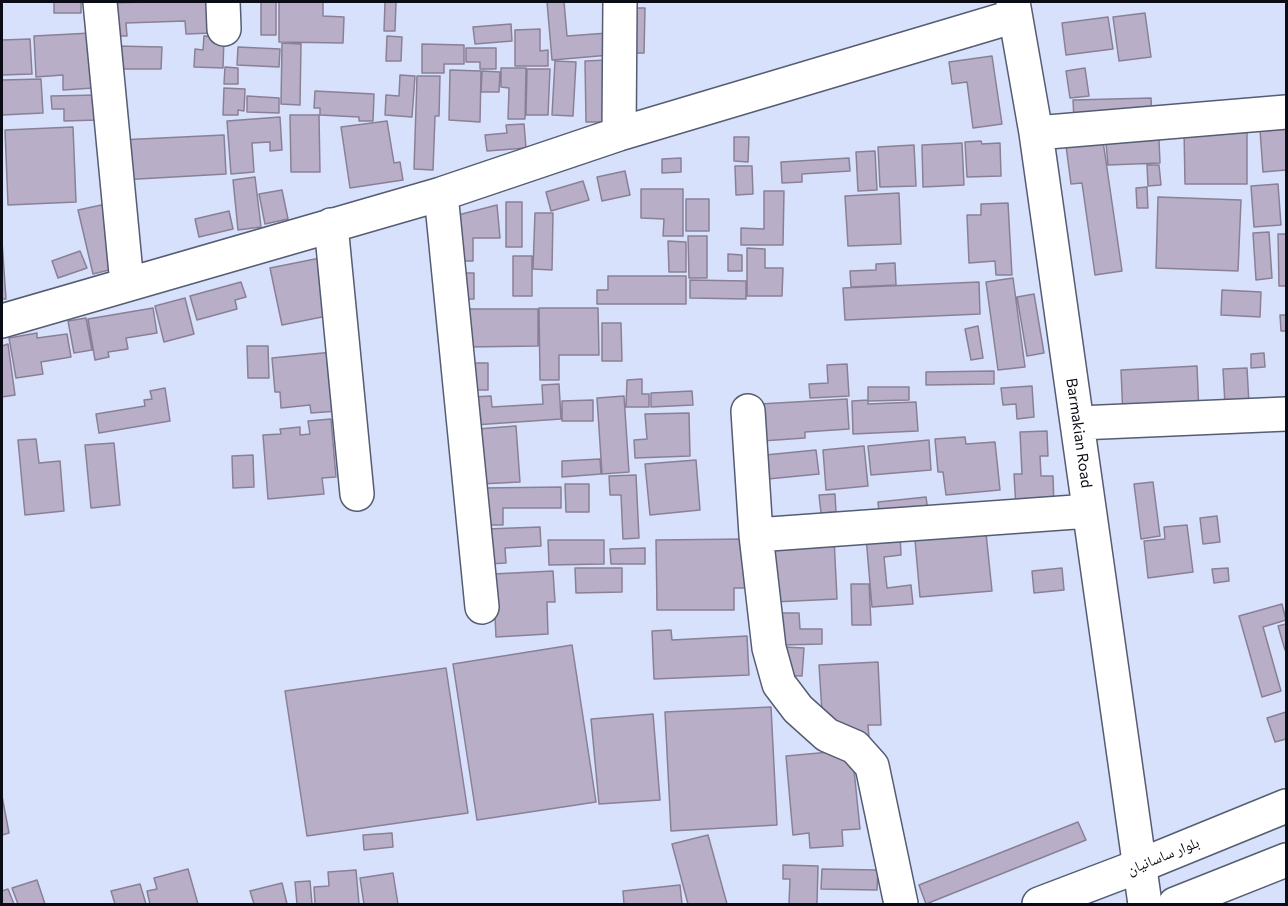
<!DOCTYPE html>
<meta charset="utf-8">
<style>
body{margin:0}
#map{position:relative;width:1288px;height:906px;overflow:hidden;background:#d8e1fb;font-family:Commissioner,sans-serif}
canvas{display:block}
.frame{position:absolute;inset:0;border:3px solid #0a0d15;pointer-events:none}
</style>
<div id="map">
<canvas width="1288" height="906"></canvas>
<div class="frame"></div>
</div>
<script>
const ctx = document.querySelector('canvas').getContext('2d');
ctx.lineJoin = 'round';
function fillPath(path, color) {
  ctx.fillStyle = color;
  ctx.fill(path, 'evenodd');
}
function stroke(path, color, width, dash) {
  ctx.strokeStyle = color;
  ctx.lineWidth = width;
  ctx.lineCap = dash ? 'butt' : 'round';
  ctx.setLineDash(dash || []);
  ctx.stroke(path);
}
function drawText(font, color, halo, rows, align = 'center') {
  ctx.font = font + ' Commissioner,"Noto Naskh Arabic",sans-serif';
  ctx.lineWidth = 4.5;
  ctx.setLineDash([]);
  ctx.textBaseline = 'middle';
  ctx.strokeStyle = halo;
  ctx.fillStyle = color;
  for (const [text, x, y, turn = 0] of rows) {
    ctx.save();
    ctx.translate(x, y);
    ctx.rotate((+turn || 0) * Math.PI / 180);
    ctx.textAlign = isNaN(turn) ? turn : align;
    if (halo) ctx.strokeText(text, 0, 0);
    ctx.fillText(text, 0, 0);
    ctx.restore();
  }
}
const building = new Path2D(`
 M54,2H81V13H54Z
 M150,2H212L213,33L186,34L185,21L126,23L127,36H109L108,3Z
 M261,2H276V35H261Z
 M279,2H323V16L344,17L343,43L279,42Z
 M363,2H396L395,31H384L385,2Z
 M547,2H564L567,36L608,33L610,55L552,60Z
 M629,8H645L644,53H628Z
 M1145,13L1151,57L1119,61L1113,17Z
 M1108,17L1113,49L1066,55L1062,23Z
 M511,24L512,41L475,44L473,27Z
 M540,29V51L548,50V66H515V30Z
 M91,33L93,88L63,90V75L36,77L34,36Z
 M204,36L224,37L223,68L194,67L195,49L203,50Z
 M387,36L402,37L401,61H386Z
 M30,39L32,74L2,75V40Z
 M282,43L301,44L300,105L281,104Z
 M422,44L464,45V64H444V73H422Z
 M116,46L162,47L161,69H116Z
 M238,47L280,49L279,67L237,65Z
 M466,48H496V69H480V62H466Z
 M992,56L1002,124L973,128L967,82L952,84L949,62Z
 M607,60L608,122H586L585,61Z
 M555,61L576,62L573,116L552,115Z
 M225,67L238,68V84H224Z
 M501,68H526L525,119H508L509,88L501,87Z
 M1085,68L1089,96L1070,98L1066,71Z
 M527,69H550L548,115H526Z
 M450,70L481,71L480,122L449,120Z
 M482,71L500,72L499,92H481Z
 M400,75L415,76L412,117L385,115L386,95L399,96Z
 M417,76H440L439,116H435L433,170L414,169Z
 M41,79L43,113L2,115V80Z
 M224,88L245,89L244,111L238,110V115H223Z
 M315,91L374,94L373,121H359V117L320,115V108H314Z
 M97,95L98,120L64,121V109H52L51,96Z
 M247,96L279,98V113L247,112Z
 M1151,98L1152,117L1074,120L1073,100Z
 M290,115H319L320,172H291Z
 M280,117L282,150L270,151V142L252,143L254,172L231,174L227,121Z
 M387,121L394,163L400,162L403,180L350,188L341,127Z
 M524,124L526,148L487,151L485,135L507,133L506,125Z
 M73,127L76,202L8,205L5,130Z
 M1184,129H1247V184H1185Z
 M1286,129V170L1263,172L1260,130Z
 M224,135L226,174L121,180L119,140Z
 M734,137H749L748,162L734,161Z
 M1159,140L1160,163L1108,165L1106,143Z
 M981,141L982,144L1000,143L1001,176L967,177L965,142Z
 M1103,141L1122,271L1095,275L1082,183L1071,184L1066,146Z
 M962,143L964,185L923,187L922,145Z
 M914,145L916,186L880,187L878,147Z
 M875,151L877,190L858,191L856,152Z
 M681,158V172L662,173V159Z
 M849,158L850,171L802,174V182L782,183L781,162Z
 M1147,165H1159L1161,185L1148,186Z
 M735,166H752L753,194L736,195Z
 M625,171L630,195L602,201L597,177Z
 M255,177L261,227L238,230L233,180Z
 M583,181L589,200L551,211L546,192Z
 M1278,184L1281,225L1254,227L1251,186Z
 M1147,187L1148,208H1137L1136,188Z
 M641,189H683V236H663L664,219L641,218Z
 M282,190L288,219L265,224L259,194Z
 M764,191H784L783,245H741V228L764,229Z
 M899,193L901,244L848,246L845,196Z
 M1158,197L1241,200L1238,271L1156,268Z
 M686,199H709V231H686Z
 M506,202H522V247H506Z
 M1008,203L1012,275H996L995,261L969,263L967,215H981V204Z
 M106,204L121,267L93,274L78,210Z
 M497,205L500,238H473V261H454V216Z
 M229,211L233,229L199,237L195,219Z
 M535,213H553L552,270L533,269Z
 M1269,232L1272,278L1256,280L1253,233Z
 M1278,234H1286V286H1279Z
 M688,236H707V278H689Z
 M2,241L6,299H2Z
 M668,241L686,242V272H669Z
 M747,248L765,249V268H783L782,296H747Z
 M80,251L87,268L58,278L52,261Z
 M728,254L742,255V271H728Z
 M513,256H532V296H513Z
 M325,257L337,314L282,325L270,268Z
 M895,263L896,285L851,287L850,271L876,270V264Z
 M458,273H474V299H458Z
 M608,276H686V304H597V290H608Z
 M1013,278L1025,367L998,370L986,282Z
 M690,280L746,281V299L690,298Z
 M241,282L246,297L235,300L237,309L197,320L190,296Z
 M979,282L980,314L845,320L843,288Z
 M1222,290L1261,292L1260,317L1221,315Z
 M1034,294L1044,353L1027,356L1017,297Z
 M185,298L194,334L164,342L155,306Z
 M153,308L157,333L126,338L128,349L108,352L109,357L95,360L88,319Z
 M539,308H598L599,355H559V380H540Z
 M467,309H538V346L467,347Z
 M1280,315H1286V331H1281Z
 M86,318L92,350L74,353L68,321Z
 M602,323H621L622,361H602Z
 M978,326L983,358L971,360L965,329Z
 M37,333V338L67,334L71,357L41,362L43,374L16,378L9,338Z
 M8,344L15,395L2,397V346Z
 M247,346H268L269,378H248Z
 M333,352L338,411L311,413L310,405L281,408L280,392H275L272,358Z
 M1264,353L1265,367L1251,368V354Z
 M470,363H488V390H470Z
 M847,364L849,396L810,398L809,384L828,383L827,365Z
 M1197,366L1199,414L1123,417L1121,370Z
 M1247,368L1249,404L1225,405L1223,369Z
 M994,371V384L926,385V372Z
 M642,379V394H649V407H626L627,380Z
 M559,384L561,419L474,425L472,397L491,396L492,407L543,404L542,385Z
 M1032,386L1034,417L1017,419L1016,404L1003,405L1001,388Z
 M868,387H909V400L868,401Z
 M165,388L170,421L99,433L96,414L145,406L144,400L152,399L150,391Z
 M692,391L693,405L651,407V393Z
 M624,396L629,472L602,474L597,398Z
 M847,399L849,429L805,432V438L762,441L760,404Z
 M593,400V421H562V401Z
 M868,400V404L916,402L918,431L853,434L852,401Z
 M689,413L690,456L635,458L634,440L647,439L645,414Z
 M331,419L336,477L322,478L324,494L268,499L263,435L281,434L280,429L300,427V435L310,434L308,421Z
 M516,426L520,482L480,484L477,429Z
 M1047,431L1048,456H1040L1041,476H1053L1054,507L1016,508L1014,474H1022L1020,432Z
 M965,437L966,444L995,442L1000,490L946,495L943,472H938L935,439Z
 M36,439L39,463L60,461L64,511L25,515L18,440Z
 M929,440L931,470L871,475L868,446Z
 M114,443L120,505L91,508L85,445Z
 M864,446L868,486L826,490L823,450Z
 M816,450L819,474L768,479L765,455Z
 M253,455L254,487L233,488L232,456Z
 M600,459L601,474L562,477V461Z
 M696,460L700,510L650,515L645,464Z
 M636,475L639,538L623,539L621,495H610L609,476Z
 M1153,482L1160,536L1141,539L1134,484Z
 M565,484H589V512H566Z
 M561,487V508H503V525H484V488Z
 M835,494L836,512L821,513L819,495Z
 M926,497L929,518L880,522L878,502Z
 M1217,516L1220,542L1203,544L1200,518Z
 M1187,525L1193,572L1148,578L1144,541L1165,539L1164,527Z
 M540,527L541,546L505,548L506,563L488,564L486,529Z
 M986,533L992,591L920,597L915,540Z
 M900,534L901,555L884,557L887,588L911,585L913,604L872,607L866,537Z
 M834,538L837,599L774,602L771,541Z
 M748,539V588H734V610H657L656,540Z
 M548,540H604V564L549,565Z
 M645,548V564H611L610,549Z
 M575,568H622V592L576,593Z
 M1062,568L1064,590L1034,593L1032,571Z
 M1228,568L1229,581L1214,583L1212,569Z
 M553,571L555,602H547L548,634L496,637L493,574Z
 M851,584H869L871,625H852Z
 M1282,604L1286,620L1263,627L1281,691L1262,697L1239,616Z
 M780,613H799L800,629H822V644L781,645Z
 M1286,624V649L1285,650L1278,626Z
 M671,630L672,640L747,636L749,675L654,679L652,631Z
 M572,645L596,802L477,820L453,664Z
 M784,647L804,648L802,676L778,675Z
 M878,662L881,725H868L869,737L838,739L823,728L819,665Z
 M446,668L468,813L307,836L285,691Z
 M771,707L777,825L671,831L665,712Z
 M1286,712V739L1275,742L1267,718Z
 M653,714L660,800L599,804L591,719Z
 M852,750L860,829L842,830L843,846L810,848L809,833L793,835L786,756Z
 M2,796L9,833L2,835Z
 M1078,822L1086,840L926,904L919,885Z
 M392,833L393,847L364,850L363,835Z
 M708,835L727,904H688L672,844Z
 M783,865L818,866L817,904H789L790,879H783Z
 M188,869L198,904H150L147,891L157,889L154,878Z
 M822,869L878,870L877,890L821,889Z
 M356,870L359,904H315L314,887L329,886L328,872Z
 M393,873L398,904H364L360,878Z
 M37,880L45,904H18L12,888Z
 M310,881L312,904H297L295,882Z
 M282,883L287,904H254L250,891Z
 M140,884L146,904H115L111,891Z
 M680,885L682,904H624L623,891Z
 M8,889L14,904H2V891Z`);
fillPath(building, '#b8aec7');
stroke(building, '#898097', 1.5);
const minor = new Path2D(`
 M100,2L127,284
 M223,2L224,29
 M1013,2L1036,133L1145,904
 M1036,133L1286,112
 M619,134L620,2
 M441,194L482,607
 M331,225L357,494
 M2,321L441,194L619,134L1015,16
 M748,411L756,535L769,648L779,684L798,709L827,735L855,747L872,766L901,904
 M1079,423L1286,414
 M756,535L1089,511`);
const trunk = new Path2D(`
 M1039,904L1139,866L1286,806
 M1175,904L1286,860`);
stroke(minor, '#555d73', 36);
stroke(trunk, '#555d73', 36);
stroke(minor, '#fff', 33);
stroke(trunk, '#fff', 33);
drawText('15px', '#0a0d15', '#fff', [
 ["Barmakian Road",1079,433,82],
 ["بلوار ساسانیان",1163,856,-22]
]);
</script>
